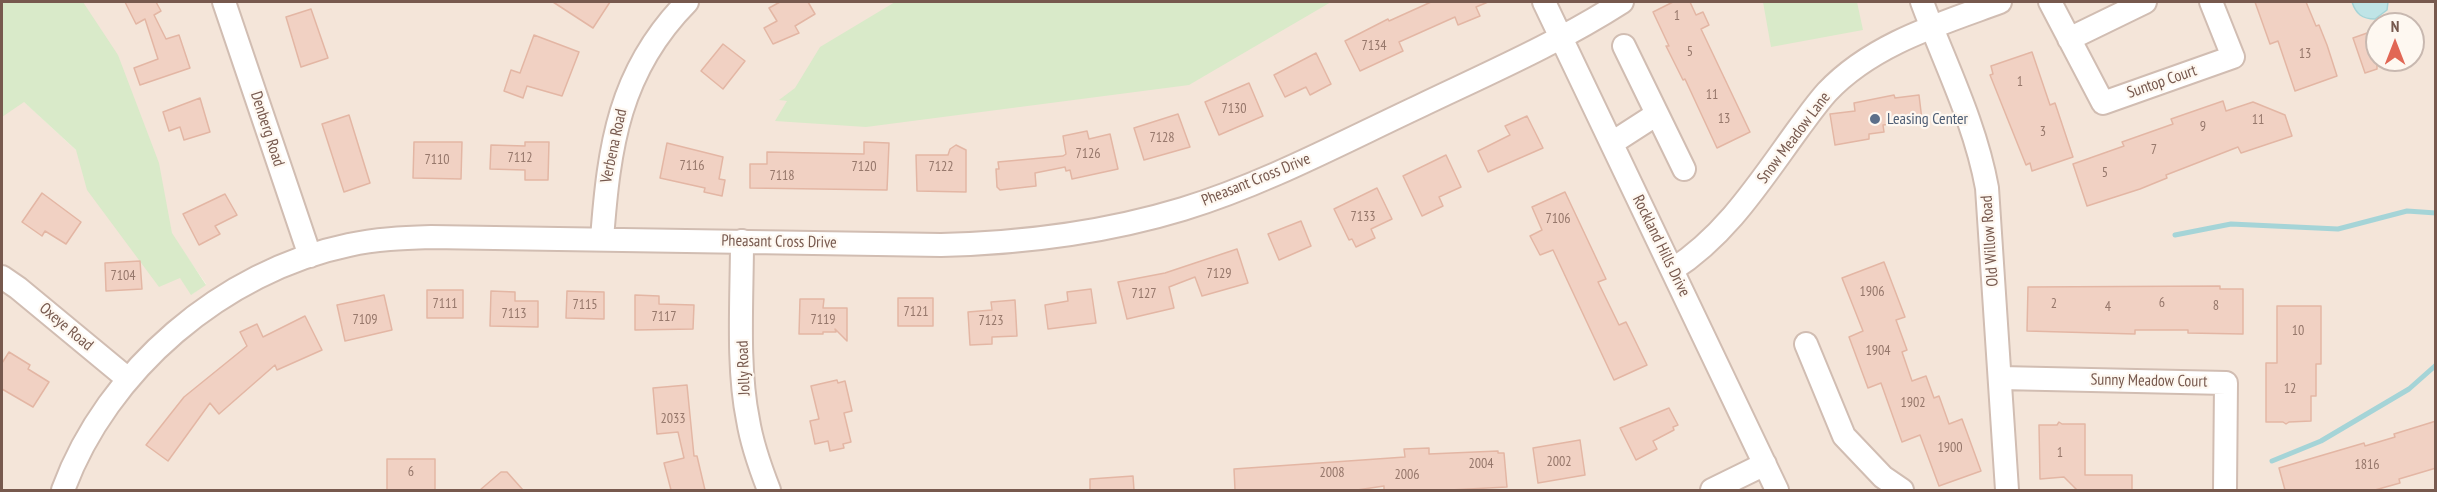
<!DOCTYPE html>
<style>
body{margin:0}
#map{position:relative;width:2437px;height:492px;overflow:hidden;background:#fcf4ea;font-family:"PT Sans Narrow",sans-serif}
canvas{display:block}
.frame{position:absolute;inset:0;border:3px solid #77594e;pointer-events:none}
.north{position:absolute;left:2365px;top:12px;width:60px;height:60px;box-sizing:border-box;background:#fef8f1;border:2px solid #c8b8b0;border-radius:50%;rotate:0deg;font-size:16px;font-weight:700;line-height:24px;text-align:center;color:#77594e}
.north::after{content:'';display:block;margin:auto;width:21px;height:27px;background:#e16755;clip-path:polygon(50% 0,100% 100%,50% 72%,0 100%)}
</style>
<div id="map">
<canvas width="2437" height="492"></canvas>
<div class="frame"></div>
<div class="north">N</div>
</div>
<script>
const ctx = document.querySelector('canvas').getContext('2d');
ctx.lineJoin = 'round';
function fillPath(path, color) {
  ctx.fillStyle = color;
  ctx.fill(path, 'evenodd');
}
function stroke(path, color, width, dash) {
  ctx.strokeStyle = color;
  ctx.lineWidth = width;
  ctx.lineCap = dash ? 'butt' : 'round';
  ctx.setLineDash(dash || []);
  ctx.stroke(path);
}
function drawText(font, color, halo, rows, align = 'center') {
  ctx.font = font + ' "PT Sans Narrow",sans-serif';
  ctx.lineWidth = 4.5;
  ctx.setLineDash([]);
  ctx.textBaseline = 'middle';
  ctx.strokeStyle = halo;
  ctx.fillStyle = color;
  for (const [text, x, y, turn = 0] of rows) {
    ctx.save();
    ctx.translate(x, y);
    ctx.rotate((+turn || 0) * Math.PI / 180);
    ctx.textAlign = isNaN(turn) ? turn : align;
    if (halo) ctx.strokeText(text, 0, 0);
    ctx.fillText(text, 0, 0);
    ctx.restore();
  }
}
fillPath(new Path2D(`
 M7,2H995L780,100L979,105L1274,2H2435V490H2V81L123,194L192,294L206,284ZM2377,24H2413V60H2377Z`), '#f4e5d9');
fillPath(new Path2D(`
 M2,2H83L118,55L159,163L172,233L206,285L191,295L180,278L159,287L87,190L76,150L24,102L2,117Z
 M895,2H1331L1189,85L866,127L775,121L787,101L779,100L795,88L820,47Z
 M1763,2H1857L1863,30L1771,47Z`), '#d9eac9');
const water = new Path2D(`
 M2352,2H2388L2387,10L2375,19C2362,19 2356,14 2352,2Z`);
fillPath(water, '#bfe4e6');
stroke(water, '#a5d4d7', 1.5);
stroke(new Path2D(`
 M2175,235L2231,224L2338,229L2407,211L2436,213
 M2272,461L2321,441L2409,389L2436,365`), '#a5d4d7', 5);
const building = new Path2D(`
 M125,2H156L161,11L154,15L166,39L179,35L190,68L140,85L134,68L158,59L145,19L136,24Z
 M553,2H610L593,28Z
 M780,2H808L815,14L795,26L799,33L773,44L764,28L777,21L769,8Z
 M1431,2H1488L1476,7L1480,16L1458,25L1455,17L1399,42L1403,51L1360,71L1345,41L1388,19L1389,21Z
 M1673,2H1690L1696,15L1703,12L1709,25L1701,29L1750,132L1717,148L1685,79L1683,80L1666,46H1669L1653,12Z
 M2255,2H2306L2316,26L2319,25L2327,45L2337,76L2295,91L2278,41L2270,44Z
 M311,9L328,58L301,67L286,17Z
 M2370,32L2377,51V69L2365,73L2353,38Z
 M534,35L579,52L562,96L527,86L523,98L504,91L511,70L520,73Z
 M723,44L745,61L723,89L701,71Z
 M2032,52L2050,105L2055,103L2073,157L2032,171L2030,163L2026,165L1990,75L1993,74L1991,66Z
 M1316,53L1331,84L1310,95L1306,87L1285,97L1274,75Z
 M1249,83L1263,116L1219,135L1205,102Z
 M1894,95L1895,98L1919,95L1922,120L1883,125L1884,132L1869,134V139L1835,145L1830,114L1855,111L1854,103Z
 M200,98L210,132L184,140L180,127L169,131L163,112Z
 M2223,101L2226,111L2253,102L2285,115L2292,136L2241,153L2238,147L2166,175L2167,178L2140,189L2087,206L2073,164L2124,146L2122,142L2173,124L2171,119Z
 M1178,114L1190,147L1144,160L1134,128Z
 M349,115L370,183L344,192L322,124Z
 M1527,116L1543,148L1488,172L1478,151L1510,135L1505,126Z
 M1087,131L1089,139L1110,134L1118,169L1072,179L1070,170L1066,171L1065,167L1035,173L1036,186L1000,190L997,187L996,169H999L998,162L1063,156L1066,154L1063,136Z
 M414,142H462L461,179L413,178Z
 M525,142H549L548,180H525V170L490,169L491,145L525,146Z
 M864,142L889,143L887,190L750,188V164H767V152L864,154Z
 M667,143L723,157L719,179L725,180L722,196L704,192L705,188L660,178Z
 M956,145L966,150V192L917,191L916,155H948L950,149Z
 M1446,155L1461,187L1439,197L1443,206L1422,216L1403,176Z
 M1377,188L1392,219L1371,229L1375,238L1356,247L1352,239L1349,240L1334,209Z
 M1565,192L1606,279L1598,282L1619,325L1626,322L1647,365L1614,380L1553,250L1540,255L1530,236L1542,230L1532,207Z
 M42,193L81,222L66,244L45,231L42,236L22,222Z
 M225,194L237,215L215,226L220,234L199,245L183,214Z
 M1301,221L1311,246L1279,260L1268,234Z
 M1237,249L1248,283L1202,296L1195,277L1169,287L1174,308L1127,319L1118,282L1165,273Z
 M140,261L142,289L106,291L105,263Z
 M1884,262L1905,317L1896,320L1907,350L1902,352L1912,381L1926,376L1934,398L1939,396L1949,424L1962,419L1981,471L1939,486L1920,435L1902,442L1881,383L1868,388L1849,337L1863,331L1842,278Z
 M2220,286V289H2243V334L2188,333V330H2135V334L2027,331L2028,287Z
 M1091,289L1096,323L1048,329L1045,305L1068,301L1067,292Z
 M427,290H463V318H427Z
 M491,291L515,292V301H538V327L490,326Z
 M567,291L604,292V319L566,318Z
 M384,295L392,330L345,341L337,305Z
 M635,295L659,296V304L694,305L693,329L635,330Z
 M898,298H933V326H898Z
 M800,299H824L823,308H847V341L835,329L836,332H823V334H799Z
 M1015,300L1017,336L992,337V344L970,345L968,312L992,310L991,302Z
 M2277,306H2321V364H2316V396H2311V421L2289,422L2286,424L2283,422H2266V363H2277Z
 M305,316L322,350L277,370L275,365L219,414L210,403L168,461L146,445L184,397L247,346L240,332L257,324L263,337Z
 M9,352L30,365L28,369L49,382L33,407L2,389V363Z
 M837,380L838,383L845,381L852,411L844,413L851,442L843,444L844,448L830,451L828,441L815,444L810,421L819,419L811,386Z
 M687,385L694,456H697L705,490H671L664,463L684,458L678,432L657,434L653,388Z
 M1669,408L1678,425L1673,427L1674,430L1653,441L1657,449L1636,460L1620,428Z
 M2436,421V468L2399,479L2400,483L2375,490H2285L2279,468L2364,443L2365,446L2395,437L2394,434Z
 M2059,422L2062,424H2085V475H2132V490H2077L2064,477L2040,479L2039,425H2057Z
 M1580,440L1585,475L1538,483L1533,448Z
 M1429,448V454L1498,451V453H1504L1507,487L1450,490H1384V486L1357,490H1235L1234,469L1405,457L1404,449Z
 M387,459H435V490H387Z
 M501,472H507L523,490H480Z
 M1133,476L1134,490H1090V479Z`);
fillPath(building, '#f1d1c3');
stroke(building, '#e3b6a4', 1.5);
const minor = new Path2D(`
 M224,2L310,256
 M1544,2L1777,490
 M1922,2C1945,64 1975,122 1987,188L2007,490
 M2050,2L2103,103L2233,57L2211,2
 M2069,39L2145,2
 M1624,46L1684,169
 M1612,143L1657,114
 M602,239C609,146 619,71 687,2
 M742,241C742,297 737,367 748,420C752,445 760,467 769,490
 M1672,270C1727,235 1761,180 1799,128C1808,116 1817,103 1827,92C1872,44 1940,24 2000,2
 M2,277L18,288L128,379
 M1806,344L1844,436L1883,477L1902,490
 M2001,378L2226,383L2225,490
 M63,490C107,370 223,271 349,245C376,239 403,238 431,237L941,245C1024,243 1104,233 1183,209C1265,184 1343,142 1420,106C1489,73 1558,43 1622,2
 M1712,490L1765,464`);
stroke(minor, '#d1bdb2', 26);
stroke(minor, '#fff', 22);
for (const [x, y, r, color] of [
 [1875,119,6,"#5c6f8a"]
]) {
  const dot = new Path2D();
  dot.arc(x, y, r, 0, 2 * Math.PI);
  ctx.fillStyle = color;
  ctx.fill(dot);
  stroke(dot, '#fef8f1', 2);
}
drawText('14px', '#96776b', null, [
 ["1",1677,16],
 ["7134",1374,46],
 ["5",1690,52],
 ["13",2305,54],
 ["1",2020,82],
 ["11",1712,95],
 ["7130",1234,109],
 ["13",1724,119],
 ["11",2258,120],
 ["9",2203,127],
 ["3",2043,132],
 ["7128",1162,138],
 ["7",2154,150],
 ["7126",1088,154],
 ["7112",520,158],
 ["7110",437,160],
 ["7116",692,166],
 ["7120",864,167],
 ["7122",941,167],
 ["5",2105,173],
 ["7118",782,176],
 ["7133",1363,217],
 ["7106",1558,219],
 ["7129",1219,274],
 ["7104",123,276],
 ["1906",1872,292],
 ["7127",1144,294],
 ["6",2162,303],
 ["7111",445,304],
 ["2",2054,304],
 ["7115",585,305],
 ["8",2216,306],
 ["4",2108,307],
 ["7121",916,312],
 ["7113",514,314],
 ["7117",664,317],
 ["7109",365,320],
 ["7119",823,320],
 ["7123",991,321],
 ["10",2298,331],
 ["1904",1878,351],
 ["12",2290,389],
 ["1902",1913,403],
 ["2033",673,419],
 ["1900",1950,448],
 ["1",2060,453],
 ["2002",1559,462],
 ["2004",1481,464],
 ["1816",2367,465],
 ["6",411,472],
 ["2008",1332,473],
 ["2006",1407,475]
]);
drawText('16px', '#77594e', '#fef8f1', [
 ["Suntop Court",2162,82,-19],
 ["Denberg Road",267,129,72],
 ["Snow Meadow Lane",1794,138,-53],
 ["Verbena Road",614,146,-78],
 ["Pheasant Cross Drive",1256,180,-22],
 ["Old Willow Road",1990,241,-94],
 ["Pheasant Cross Drive",779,242,1],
 ["Rockland Hills Drive",1661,246,64],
 ["Oxeye Road",66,327,40],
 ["Jolly Road",744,368,-92],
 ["Sunny Meadow Court",2149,381,1]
]);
drawText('16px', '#4e5e75', '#fef8f1', [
 ["Leasing Center",1887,119]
], 'left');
</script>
